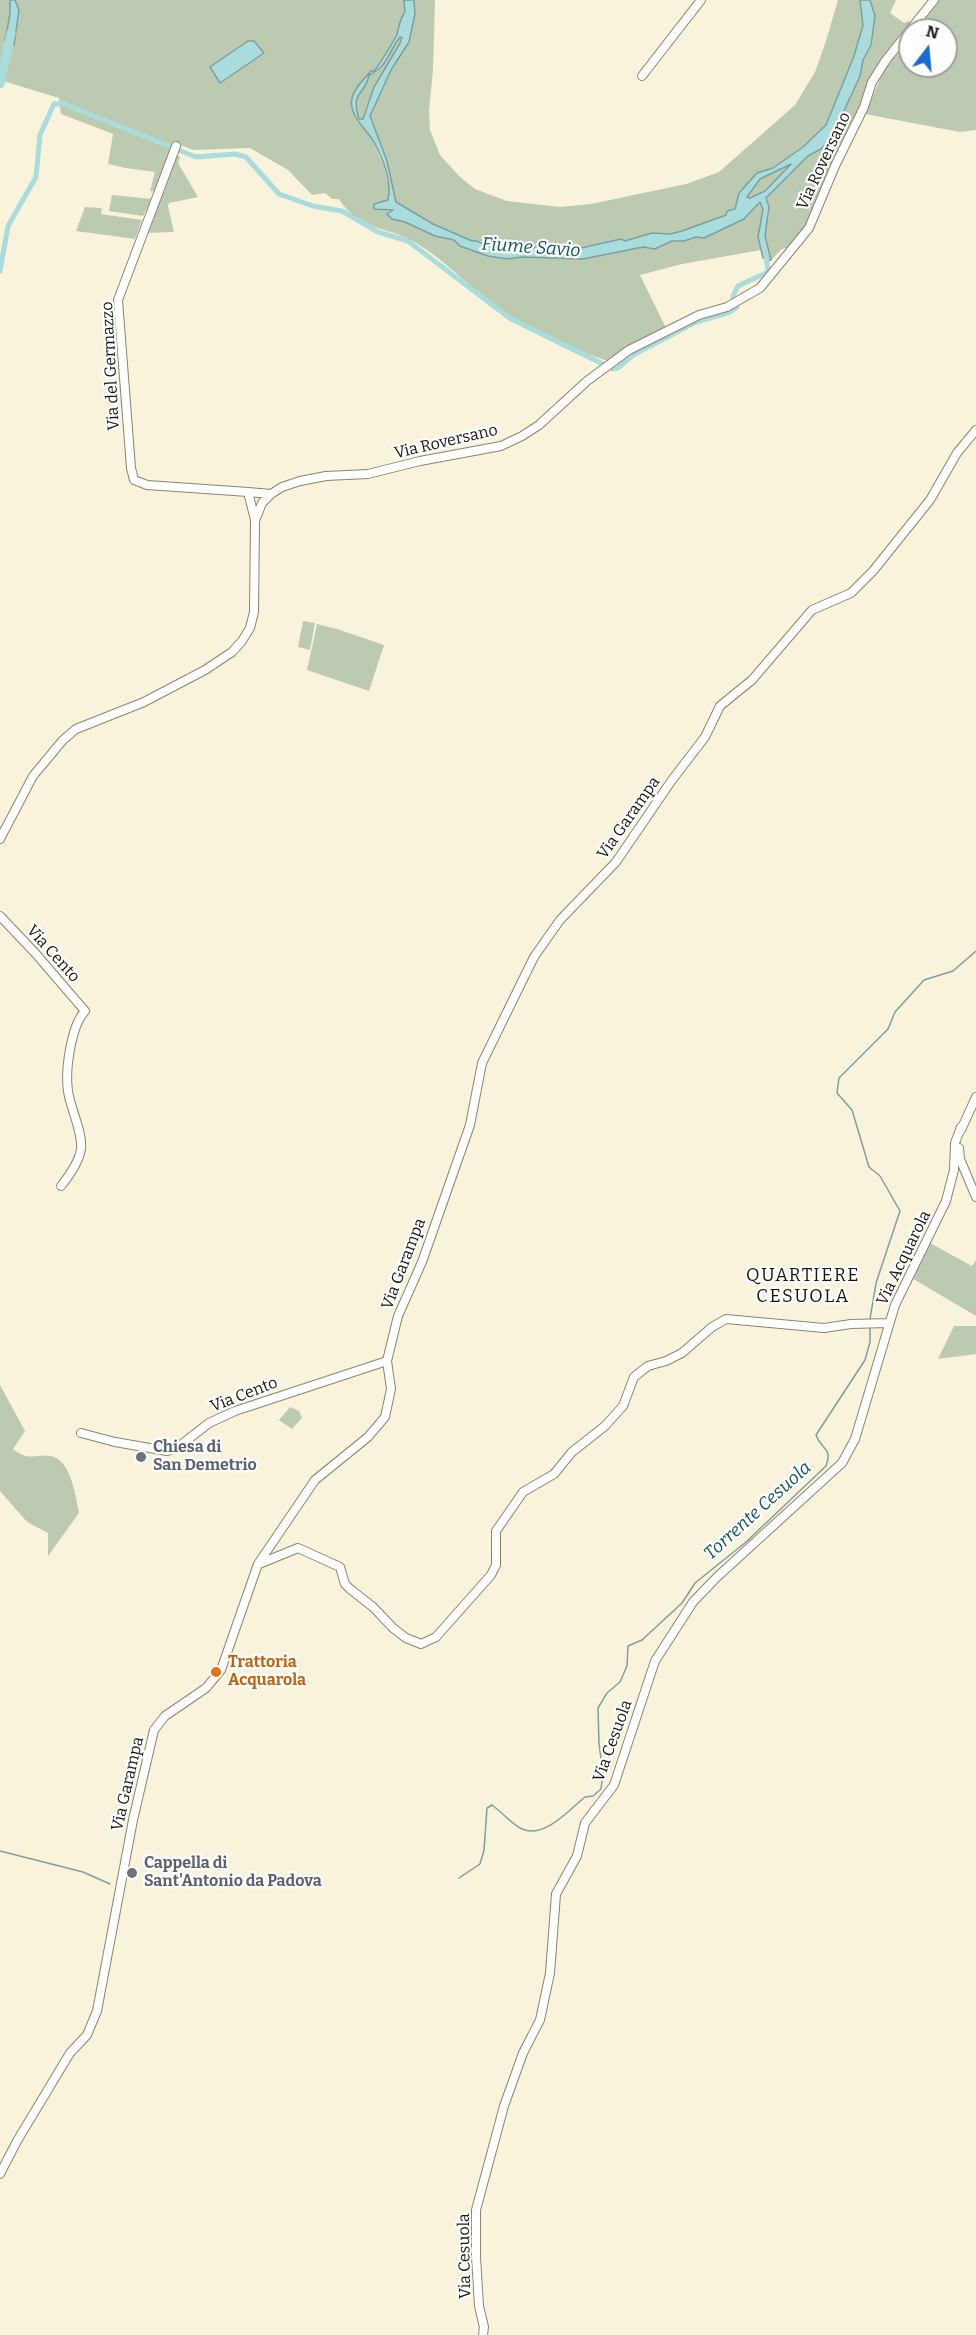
<!DOCTYPE html>
<style>
body{margin:0}
#map{position:relative;width:976px;height:2335px;overflow:hidden;background:#faf3db;font-family:Bitter,serif}
canvas{display:block}
.north{position:absolute;left:898px;top:18px;width:60px;height:60px;box-sizing:border-box;background:#fff;border:2px solid #a2a19e;border-radius:50%;rotate:16deg;font-size:16px;font-weight:700;line-height:24px;text-align:center;color:#17150d}
.north::after{content:'';display:block;margin:auto;width:21px;height:27px;background:#166bd5;clip-path:polygon(50% 0,100% 100%,50% 72%,0 100%)}
</style>
<div id="map">
<canvas width="976" height="2335"></canvas>
<div class="north">N</div>
</div>
<script>
const ctx = document.querySelector('canvas').getContext('2d');
ctx.lineJoin = 'round';
function fillPath(path, color) {
  ctx.fillStyle = color;
  ctx.fill(path, 'evenodd');
}
function stroke(path, color, width, dash) {
  ctx.strokeStyle = color;
  ctx.lineWidth = width;
  ctx.lineCap = dash ? 'butt' : 'round';
  ctx.setLineDash(dash || []);
  ctx.stroke(path);
}
function drawText(font, color, halo, rows, align = 'center') {
  ctx.font = font + ' Bitter,serif';
  ctx.lineWidth = 4.5;
  ctx.setLineDash([]);
  ctx.textBaseline = 'middle';
  ctx.strokeStyle = halo;
  ctx.fillStyle = color;
  for (const [text, x, y, turn = 0] of rows) {
    ctx.save();
    ctx.translate(x, y);
    ctx.rotate((+turn || 0) * Math.PI / 180);
    ctx.textAlign = isNaN(turn) ? turn : align;
    if (halo) ctx.strokeText(text, 0, 0);
    ctx.fillText(text, 0, 0);
    ctx.restore();
  }
}
fillPath(new Path2D(`
 M0,0H404L405,12C400,19 399,26 397,34C395,38 377,68 374,71H370L352,96L354,115L373,141L384,167L390,191L388,200L374,204V209L395,211L392,219L405,222L435,236L454,240L461,246L488,256L583,259L643,247L655,249L672,240L684,241L696,237L711,235L744,219L761,201C766,216 757,232 761,250L682,264L640,275L666,328L608,361C576,351 541,336 512,318C475,295 447,259 409,239C381,226 358,229 339,199H332L325,193L312,195L288,170L250,148L193,150L175,143L171,152L180,157L178,163L198,197L169,203L168,206L174,232L146,233L159,192L150,191L155,172L126,168L108,164L113,134L61,114L59,98L0,80Z
 M414,0H435L433,70L429,111L430,130L440,155L460,177L475,189L507,201L560,207L591,204L686,184L719,172L795,105L815,72L826,41L838,0H860L863,25L854,56L826,125L803,147L773,168L757,173L739,193L734,210L726,215L682,231L670,234L652,233L625,241L621,239L581,248L546,246L532,248L526,245C513,248 498,249 486,245C480,243 478,240 472,241L433,224L396,203L387,161L370,116L391,70L409,42L415,14Z
 M870,0H896L890,13L904,23L908,21L913,24L883,61L808,227L790,247L782,249L771,260L765,236L769,207L766,198L808,156L821,149L832,137L860,76L863,60L871,45L875,16Z
 M939,0H976V130L960,132L865,114L886,65L910,35V66H946V30H914Z
 M400,36L402,38L399,45C385,69 369,92 363,119H359C350,89 365,97 369,75L377,72Z
 M792,163C784,175 762,197 747,197L760,179Z
 M112,195L152,199L143,216L109,211Z
 M85,207L102,208L101,214L142,220L135,239L76,231Z
 M303,621L315,623L310,650L298,647Z
 M317,624L337,629L384,645L369,691L307,670Z
 M928,1242L972,1266L976,1260V1316L910,1277Z
 M954,1326H976V1354L938,1359Z
 M0,1385L25,1431L13,1449C30,1463 39,1452 54,1457C71,1463 76,1497 79,1513L48,1556V1533L27,1522L0,1491Z
 M290,1407L299,1411L302,1418L292,1429L279,1420Z`), '#bccab1');
const water = new Path2D(`
 M10,0H15L19,10L14,45L5,41L10,14Z
 M404,0H414L415,14L409,42L391,70L370,116L387,161L396,202L433,224L472,241C478,240 480,243 486,245C498,249 513,248 526,245L532,248L554,245L581,248L621,239L625,241L652,233L670,234L682,231L726,215L727,211L735,209L739,193L757,173L773,168L803,147L826,125L854,56L863,25L860,0H870L875,16L871,45L863,60L860,76L832,137L821,149L808,156L766,198L769,207L765,236L771,260L766,261L765,257L763,258L758,237L763,209L760,202L744,219L704,238L696,237L684,241H672L655,249L643,247L583,259L522,257L507,259L488,256L460,246L454,240L435,236L405,222L392,219L387,214L393,210L374,209V204L388,200C392,181 383,159 374,142C366,128 348,116 352,98C354,88 364,79 371,71H374C377,68 396,38 397,34C399,26 400,19 405,12ZM400,37L402,38L399,45L374,87L363,119H359C350,91 365,96 369,75C387,68 389,51 400,37ZM791,164L765,191L750,198L747,197L760,179Z
 M248,41H254L264,53L220,83L210,67Z`);
fillPath(water, '#a9dcdd');
stroke(water, '#7da09f', 1.5);
stroke(new Path2D(`
 M870,1319L876,1283L900,1211L880,1176L869,1167L852,1110L837,1093L839,1078L888,1029L895,1012L924,980L953,971L976,951
 M0,1851L83,1872L110,1884
 M459,1878L480,1864L484,1850L487,1808L492,1805C502,1812 511,1824 522,1829C544,1839 569,1810 585,1797L593,1796L601,1789L603,1773L599,1744L598,1708L607,1693L620,1682L627,1666L628,1646L642,1640L682,1603L695,1583L746,1542L826,1466C833,1447 821,1450 816,1435L865,1360L870,1342V1327`), '#7da09f', 1.5);
stroke(new Path2D(`
 M0,271L8,226L36,177L40,135L54,104H64L196,157L235,154L246,157L279,194L313,206L342,211L378,232L408,241L511,319L613,369L618,368L633,355L696,322L730,312L737,307L733,296L738,286L768,272L766,254`), '#a9dcdd', 5);
stroke(new Path2D(`
 M0,84L11,33`), '#a9dcdd', 9);
const minor = new Path2D(`
 M642,76L701,0
 M176,146L118,300L131,468L134,480L147,485L248,492L255,520
 M248,492L271,494
 M0,839L33,776L63,740L76,729L144,702L205,670L232,652L242,641L250,628L254,612L255,521L262,503L271,494L282,487L300,481L326,476L368,474L420,461L501,446L522,436L539,425L587,381L629,350L699,315L727,307L760,288L809,228L835,166L864,107L872,82L886,60L934,0
 M0,916L36,954L85,1011C71,1026 65,1070 68,1091C70,1107 83,1133 81,1149C79,1162 69,1176 61,1186
 M961,1130L976,1097
 M959,1148L960,1159L976,1197
 M81,1433L115,1442L167,1451L177,1448L209,1423L235,1411L387,1361
 M259,1564L298,1548L340,1567L345,1584L350,1589L373,1607L393,1628L406,1638L421,1644L436,1637L491,1575L496,1565V1531L523,1492L554,1474L572,1452L605,1426L623,1406L634,1377L648,1366L666,1361L682,1353L712,1327L726,1319L824,1328L851,1324L888,1323
 M0,2174L17,2141L70,2053L87,2035L97,2011L133,1820L154,1730L165,1716L206,1688L221,1670L258,1564L315,1480L368,1437L385,1417L391,1389L387,1361L398,1316L422,1262L470,1125L482,1063L534,957L560,920L616,862L672,780L705,737L720,706L752,680L812,610L851,593L873,571L930,500L957,453L976,430
 M483,2335L484,2327L479,2306L476,2257V2210L504,2106L523,2053L540,2020L550,1973L556,1894L577,1856L585,1823L614,1785L655,1661L693,1602L717,1577L842,1463L855,1439L895,1305L946,1201L954,1170L955,1143L961,1127`);
stroke(minor, '#8b856f', 10);
stroke(minor, '#fff', 8);
for (const [x, y, r, color] of [
 [141,1457,6,"#6b7280"],
 [216,1672,6,"#e8710a"],
 [132,1873,6,"#6b7280"]
]) {
  const dot = new Path2D();
  dot.arc(x, y, r, 0, 2 * Math.PI);
  ctx.fillStyle = color;
  ctx.fill(dot);
  stroke(dot, '#fff', 2);
}
drawText('16px', '#17150d', '#fff', [
 ["Via Roversano",824,161,-65],
 ["Via del Germazzo",111,366,-93],
 ["Via Roversano",446,442,-13],
 ["Via Garampa",629,818,-55],
 ["Via Cento",53,954,48],
 ["Via Acquarola",904,1258,-64],
 ["Via Garampa",404,1264,-69],
 ["Via Cento",244,1395,-21],
 ["Via Cesuola",613,1741,-70],
 ["Via Garampa",128,1784,-77],
 ["Via Cesuola",465,2256,-91]
]);
drawText('bold 16px', '#5b616d', '#fff', [
 ["Chiesa di",153,1448],
 ["San Demetrio",153,1466],
 ["Cappella di",144,1864],
 ["Sant'Antonio da Padova",144,1882]
], 'left');
drawText('bold 16px', '#c56008', '#fff', [
 ["Trattoria",228,1663],
 ["Acquarola",228,1681]
], 'left');
drawText('italic 18px', '#0e5758', '#fff', [
 ["Fiume Savio",531,248,4],
 ["Torrente Cesuola",758,1511,-42]
]);
ctx.letterSpacing = '1.5px';
drawText('18px', '#17150d', '#fff', [
 ["QUARTIERE",803,1276],
 ["CESUOLA",803,1297]
]);
ctx.letterSpacing = '0px';
</script>
